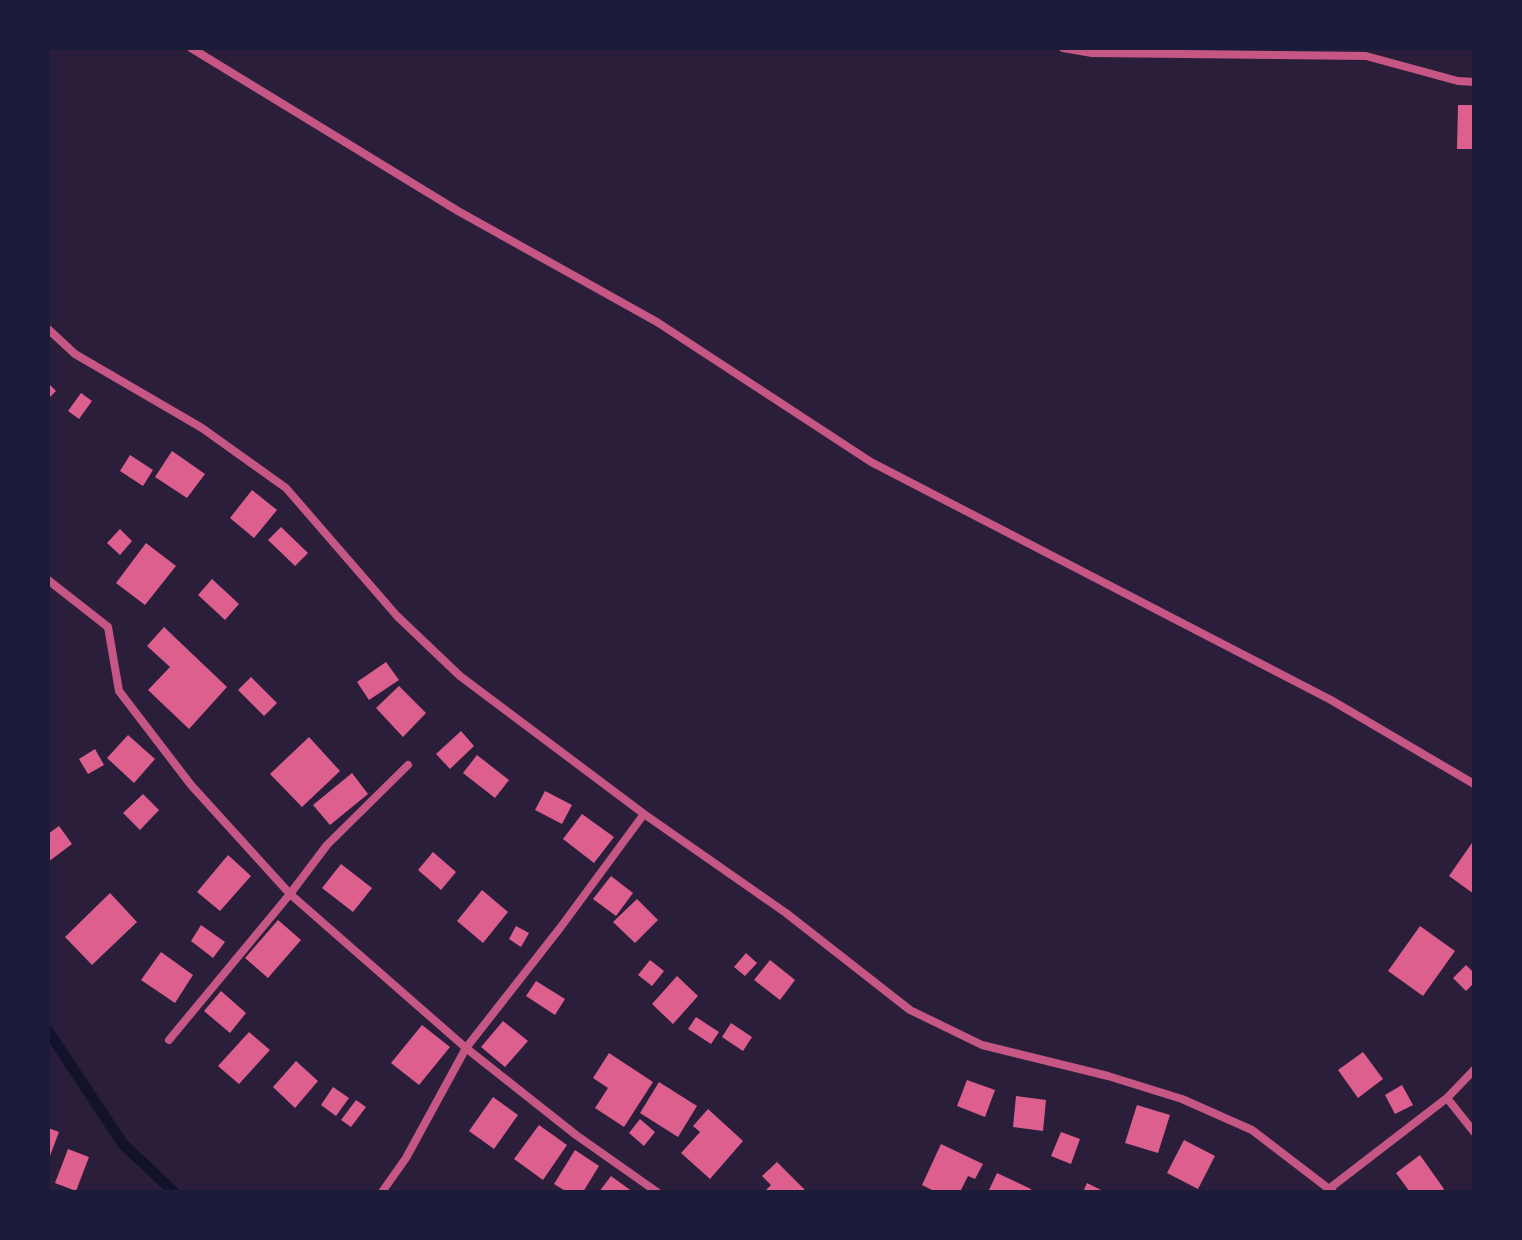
<!DOCTYPE html>
<style>
body{margin:0}
#map{position:relative;width:1522px;height:1240px;overflow:hidden;background:#1b1b3a;font-family:Figtree,sans-serif}
canvas{display:block}
.frame{position:absolute;inset:0;border:50px solid #1b1b3a;pointer-events:none}
</style>
<div id="map">
<canvas width="1522" height="1240"></canvas>
<div class="frame"></div>
</div>
<script>
const ctx = document.querySelector('canvas').getContext('2d');
ctx.lineJoin = 'round';
function fillPath(path, color) {
  ctx.fillStyle = color;
  ctx.fill(path, 'evenodd');
}
function stroke(path, color, width, dash) {
  ctx.strokeStyle = color;
  ctx.lineWidth = width;
  ctx.lineCap = dash ? 'butt' : 'round';
  ctx.setLineDash(dash || []);
  ctx.stroke(path);
}
fillPath(new Path2D(`
 M48,48H1474V1192H48Z`), '#2a1e3b');
stroke(new Path2D(`
 M48,1031L123,1144L174,1192`), '#12122b', 11);
fillPath(new Path2D(`
 M1458,105H1474V149H1457Z
 M48,383L56,391L48,399Z
 M81,393L92,401L79,419L68,411Z
 M172,451L205,474L187,498L155,477Z
 M130,455L153,470L143,486L120,471Z
 M252,490L277,510L254,538L230,518Z
 M281,527L308,553L295,566L268,540Z
 M120,529L132,541L120,555L107,543Z
 M146,543L176,566L145,605L116,583Z
 M212,579L239,604L225,620L198,595Z
 M164,627L227,687L189,729L148,690L170,667L147,646Z
 M386,662L399,680L369,700L357,682Z
 M251,677L277,703L264,716L238,690Z
 M399,686L426,713L403,737L376,708Z
 M461,731L474,746L450,769L436,754Z
 M128,735L155,759L134,783L107,758Z
 M309,737L340,771L302,807L270,774Z
 M95,749L104,765L88,774L79,759Z
 M477,755L509,780L495,798L463,773Z
 M352,773L368,794L330,825L313,805Z
 M545,791L572,805L562,824L535,810Z
 M143,794L159,810L140,830L123,813Z
 M582,814L614,837L594,863L563,839Z
 M59,826L72,844L48,862V834Z
 M1474,840V894L1449,876Z
 M433,852L456,872L441,890L418,870Z
 M228,855L251,876L220,911L197,892Z
 M341,864L372,888L353,912L322,888Z
 M611,876L633,893L616,916L593,899Z
 M482,890L508,912L483,943L457,921Z
 M110,893L137,922L92,965L65,937Z
 M637,899L658,920L635,943L613,922Z
 M278,920L301,940L268,978L245,958Z
 M201,925L225,942L213,958L191,941Z
 M516,926L529,933L521,947L509,939Z
 M1420,926L1455,951L1423,996L1388,971Z
 M161,952L193,975L175,1003L141,980Z
 M746,953L757,963L745,976L734,967Z
 M650,960L664,971L652,986L638,975Z
 M770,960L795,980L780,1000L754,980Z
 M1466,965L1474,973V983L1466,991L1453,978Z
 M677,976L698,996L673,1024L652,1004Z
 M536,981L565,999L555,1015L526,996Z
 M221,991L246,1013L230,1033L204,1011Z
 M696,1017L719,1032L711,1044L688,1029Z
 M503,1021L528,1041L505,1067L481,1047Z
 M731,1023L752,1037L743,1051L722,1037Z
 M422,1025L450,1047L419,1085L391,1063Z
 M249,1032L270,1050L239,1084L218,1066Z
 M1363,1052L1383,1079L1358,1098L1338,1070Z
 M609,1053L653,1082L624,1127L595,1108L608,1088L593,1078Z
 M296,1061L318,1081L295,1108L273,1087Z
 M967,1080L995,1090L985,1117L957,1106Z
 M659,1082L697,1106L678,1137L640,1113Z
 M1402,1085L1413,1105L1395,1114L1385,1095Z
 M333,1087L349,1098L336,1116L321,1105Z
 M1016,1096L1046,1100L1043,1131L1013,1127Z
 M493,1097L518,1115L494,1149L469,1131Z
 M356,1100L366,1107L351,1127L341,1120Z
 M1137,1105L1170,1115L1158,1153L1125,1143Z
 M708,1109L743,1141L710,1179L681,1153L700,1132L693,1126Z
 M640,1119L655,1132L644,1146L629,1133Z
 M539,1125L567,1145L543,1180L514,1159Z
 M48,1128L59,1132L48,1161Z
 M1061,1132L1080,1139L1071,1164L1051,1156Z
 M1184,1140L1215,1156L1198,1189L1167,1173Z
 M941,1144L983,1164L975,1179L968,1176L960,1192H936L922,1185Z
 M68,1149L89,1157L76,1191L55,1183Z
 M575,1150L599,1166L583,1192H567L554,1184Z
 M1420,1155L1444,1189L1440,1192H1410L1396,1173Z
 M777,1162L807,1192H764L771,1185L762,1176Z
 M997,1173L1031,1189L1030,1192H988Z
 M611,1176L633,1192H599Z
 M1087,1183L1105,1192H1083Z`), '#dd5f8e');
stroke(new Path2D(`
 M191,48L458,211L657,322L871,462L1331,700L1474,784
 M1063,48L1092,53L1366,56L1458,81L1474,82
 M48,329L75,354L202,428L286,488L397,616L460,676L644,814L786,913L910,1010L982,1045L1108,1076L1182,1099L1252,1130L1333,1192
 M48,580L108,627L119,691L191,785L290,894L466,1048L576,1135L657,1192
 M169,1040L290,894L327,845L408,765
 M1447,1098L1474,1132
 M1330,1188L1447,1098L1474,1070
 M382,1192L406,1158L466,1048L560,928L644,814`), '#c65784', 8);
</script>
